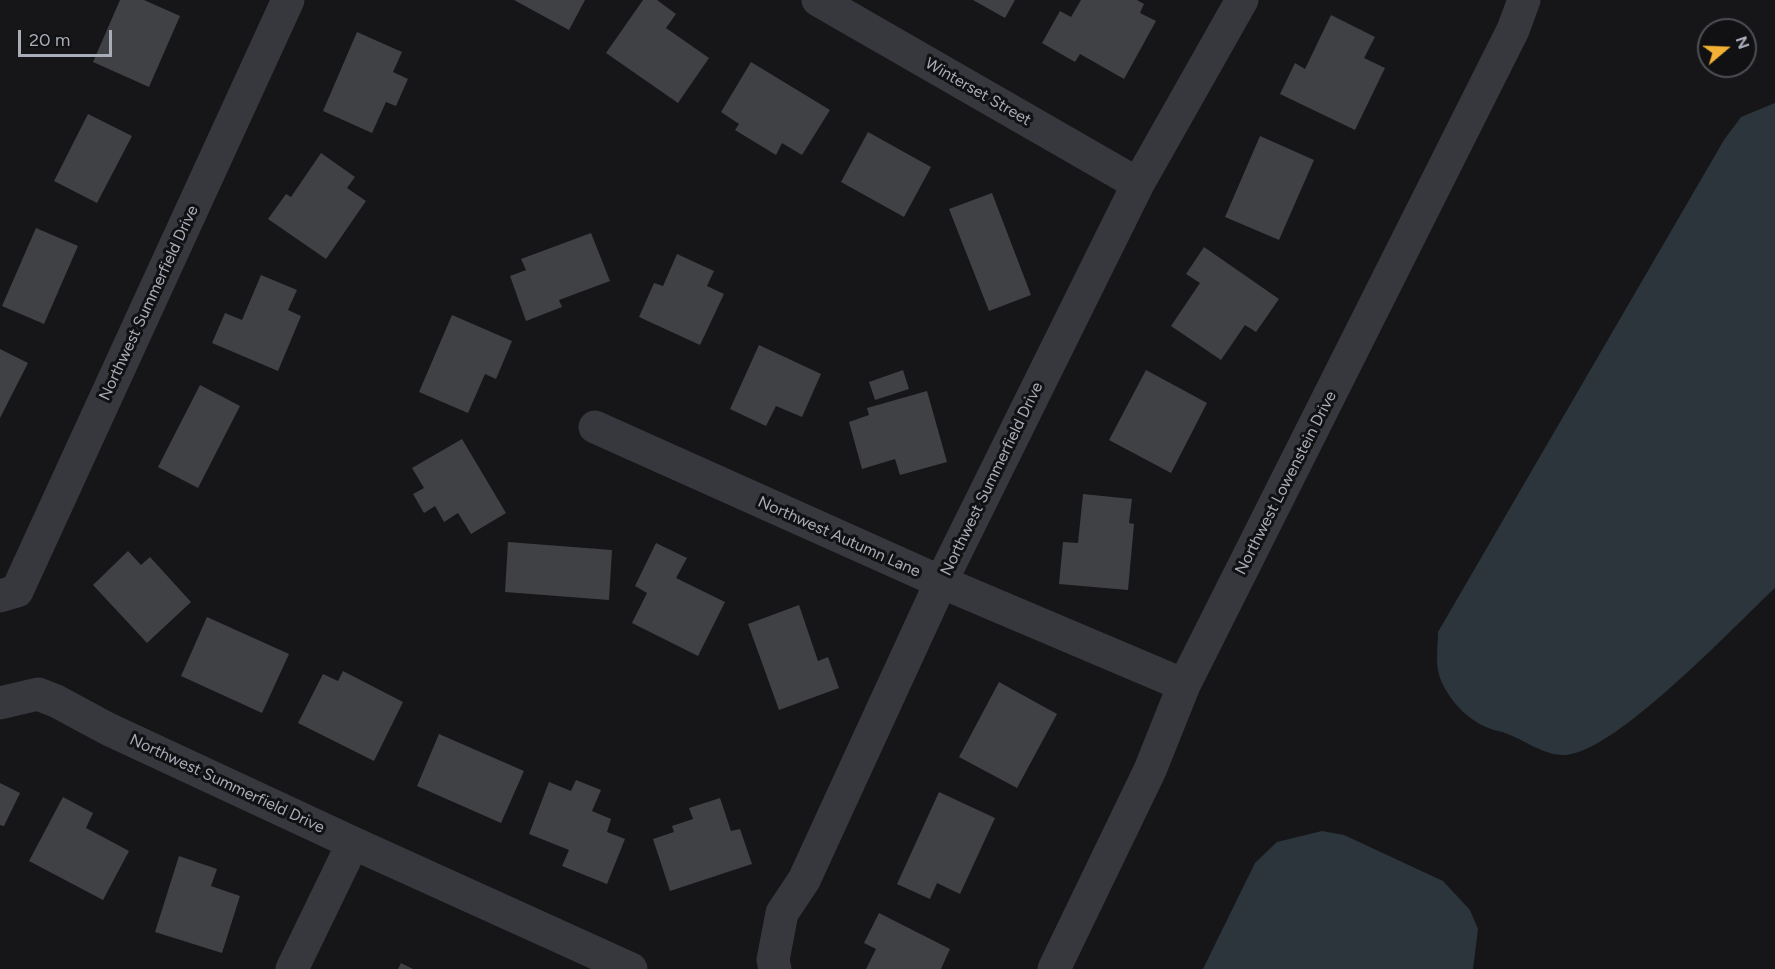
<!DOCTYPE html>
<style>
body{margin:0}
#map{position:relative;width:1775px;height:969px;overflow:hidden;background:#161618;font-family:Figtree,sans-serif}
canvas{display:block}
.north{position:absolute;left:1697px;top:18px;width:60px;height:60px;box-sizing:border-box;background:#111113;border:2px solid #4d4f55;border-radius:50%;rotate:71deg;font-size:16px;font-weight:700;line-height:24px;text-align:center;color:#a8adb8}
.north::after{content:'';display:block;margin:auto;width:21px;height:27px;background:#f2b134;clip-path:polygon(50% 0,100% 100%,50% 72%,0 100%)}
.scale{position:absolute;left:18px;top:30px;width:94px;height:27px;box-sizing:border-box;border:3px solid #a8adb8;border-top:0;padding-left:8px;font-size:18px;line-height:21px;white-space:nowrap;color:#a8adb8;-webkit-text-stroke:4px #111113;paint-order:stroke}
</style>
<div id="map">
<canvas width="1775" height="969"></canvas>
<div class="north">N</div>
<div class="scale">20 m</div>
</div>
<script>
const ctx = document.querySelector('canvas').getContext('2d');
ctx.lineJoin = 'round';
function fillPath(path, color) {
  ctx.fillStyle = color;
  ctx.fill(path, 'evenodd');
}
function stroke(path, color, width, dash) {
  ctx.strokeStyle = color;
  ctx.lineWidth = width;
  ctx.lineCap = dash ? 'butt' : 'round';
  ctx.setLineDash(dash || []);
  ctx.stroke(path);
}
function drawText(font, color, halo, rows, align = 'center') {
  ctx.font = font + ' Figtree,sans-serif';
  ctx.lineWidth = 6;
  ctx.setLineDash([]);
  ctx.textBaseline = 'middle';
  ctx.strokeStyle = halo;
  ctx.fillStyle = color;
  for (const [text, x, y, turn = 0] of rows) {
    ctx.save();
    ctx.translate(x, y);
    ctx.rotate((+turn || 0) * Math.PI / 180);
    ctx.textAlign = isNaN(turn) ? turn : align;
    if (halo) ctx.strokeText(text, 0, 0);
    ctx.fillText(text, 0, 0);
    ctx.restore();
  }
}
fillPath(new Path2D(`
 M1775,103V588C1736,624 1611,758 1562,755C1539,754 1520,736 1498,731C1472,725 1450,703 1440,678C1435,664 1438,646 1438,632L1724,140L1741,117Z
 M1322,831L1344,835L1443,881L1470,910L1478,929L1473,969H1203L1255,863L1277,842Z`), '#2c353c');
fillPath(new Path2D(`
 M120,0H144L180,16L149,87L93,62Z
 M514,0H585L569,30Z
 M643,0H657L676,14L666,28L709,58L678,103L606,53Z
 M973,0H1015L1005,18Z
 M1081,0H1137L1144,4L1140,13L1156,21L1124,79L1080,54L1075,62L1042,43L1060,11L1071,17Z
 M1331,15L1375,37L1364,58L1385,68L1355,130L1280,94L1295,63L1305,69Z
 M357,32L402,52L393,72L408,79L396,106L386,102L372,133L323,111Z
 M751,62L830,110L802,155L782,143L776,155L735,130L739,124L721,112Z
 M88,114L132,136L97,203L54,181Z
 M868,132L931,167L904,217L841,182Z
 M1260,136L1314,160L1279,240L1225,217Z
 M321,153L355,177L347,188L366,201L326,259L268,219L286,194L291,197Z
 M992,193L1031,295L989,311L949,209Z
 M36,228L78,246L44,324L2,306Z
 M591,233L610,281L559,300L562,307L526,321L510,276L526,270L521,259Z
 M1204,247L1279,299L1256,332L1245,325L1221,360L1171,326L1200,283L1186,274Z
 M677,254L714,271L707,286L724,294L700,345L639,317L654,283L663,286Z
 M261,275L297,290L288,310L301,316L278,371L212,343L225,313L242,320Z
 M452,315L512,341L496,379L485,374L468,413L419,392Z
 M759,345L821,374L802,417L776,406L766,426L730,409Z
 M0,349L28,363L0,418Z
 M903,370L909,389L875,400L869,382Z
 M1146,370L1207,403L1171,473L1109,440Z
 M200,385L240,406L198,488L158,467Z
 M927,391L947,462L900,475L895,459L862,469L849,422L869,415L867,408Z
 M462,439L506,513L471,534L458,513L444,522L435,506L424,513L413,494L424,488L412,468Z
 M1083,494L1132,499L1129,523L1134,524L1128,590L1059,584L1063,542L1078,543Z
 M508,542L612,550L609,600L505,592Z
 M656,543L687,558L676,578L725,602L698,656L632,623L647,593L635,586Z
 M128,551L141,565L150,557L191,602L147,643L93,585Z
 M799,605L818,661L828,657L839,688L779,710L748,624Z
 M207,617L289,654L262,713L181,676Z
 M343,671L403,702L374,761L298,723L323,674L338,681Z
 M999,682L1057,714L1017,788L959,757Z
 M439,734L524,771L501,823L417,786Z
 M576,780L601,790L592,811L611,819L607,832L625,839L607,884L562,866L569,850L529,834L549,782L571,791Z
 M0,783L20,793L4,826L0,825Z
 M939,792L995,818L960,894L937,883L930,899L897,884Z
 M63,797L93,813L86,828L129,851L103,900L29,861Z
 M720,798L731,831L740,829L752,864L670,891L653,839L674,832L672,826L693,819L689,808Z
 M179,856L217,869L211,886L240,896L222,953L155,932Z
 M879,913L950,949L941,969H866L876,949L864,943Z
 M401,963L413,969H398Z`), '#404145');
stroke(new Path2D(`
 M818,0L1138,184
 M595,427L941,582L1184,685
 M0,596L17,591L288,0
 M0,703L38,694L56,701L108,729L353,843L631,969
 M292,969L353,843
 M775,969L773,960L782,913L804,880L941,582L1138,184L1242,0
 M1054,969L1150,770L1184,685L1513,30L1524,0`), '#37383d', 33);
drawText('16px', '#a8adb8', '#111113', [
 ["Winterset Street",978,92,30],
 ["Northwest Summerfield Drive",149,303,-65],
 ["Northwest Summerfield Drive",992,479,-64],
 ["Northwest Lowenstein Drive",1286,483,-63],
 ["Northwest Autumn Lane",839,537,24],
 ["Northwest Summerfield Drive",227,784,25]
]);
</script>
